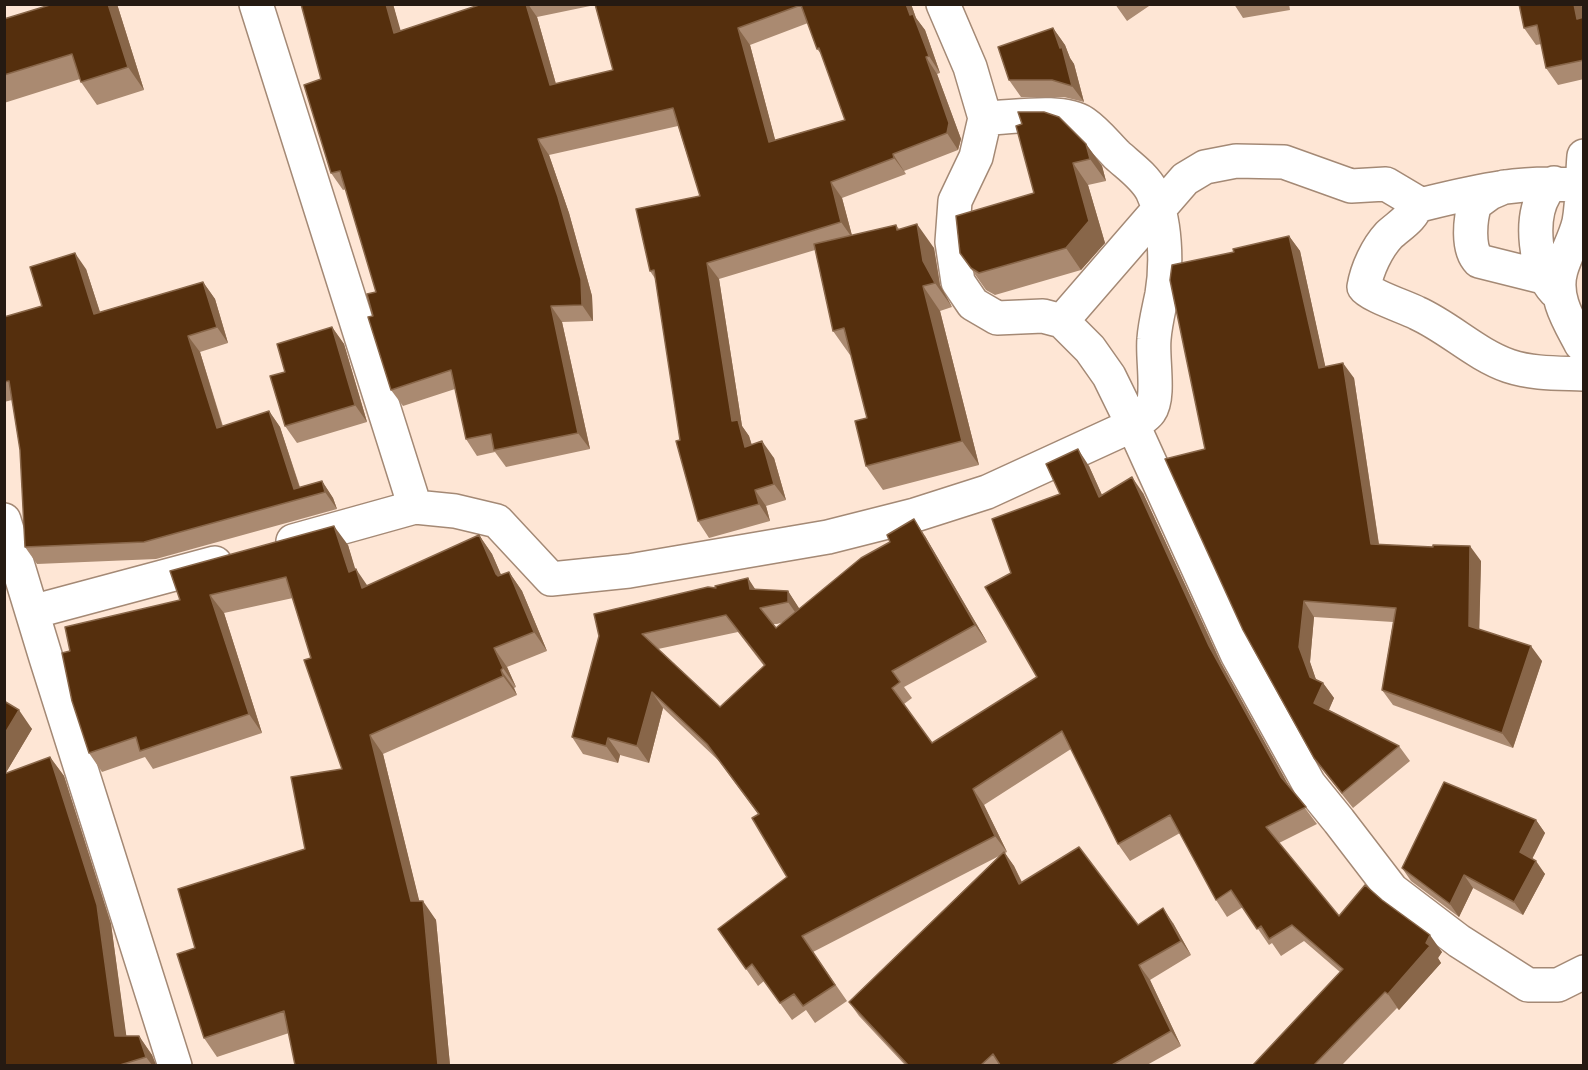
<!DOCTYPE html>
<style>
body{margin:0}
#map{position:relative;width:1588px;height:1070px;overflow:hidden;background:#fee6d5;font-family:Literata,serif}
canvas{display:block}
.frame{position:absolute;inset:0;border:6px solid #251a12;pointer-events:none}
</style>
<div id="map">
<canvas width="1588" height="1070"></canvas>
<div class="frame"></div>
</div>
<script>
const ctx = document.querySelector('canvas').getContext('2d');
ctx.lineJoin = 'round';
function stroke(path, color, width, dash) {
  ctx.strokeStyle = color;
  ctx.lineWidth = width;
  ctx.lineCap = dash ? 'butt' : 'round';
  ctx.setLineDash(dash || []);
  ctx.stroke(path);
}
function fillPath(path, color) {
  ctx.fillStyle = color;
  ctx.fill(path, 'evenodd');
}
const minor = new Path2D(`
 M256,4L415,507
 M943,4L970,67L985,118L976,157L955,201L952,242L958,282L973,304L997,318L1043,316L1062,321L1090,349L1109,376L1133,425L1237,654L1309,784L1339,821L1392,890L1459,941L1528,985H1558L1584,972
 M1554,183C1551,186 1547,189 1545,193C1529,219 1535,270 1555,291
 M1504,187L1490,193L1475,204C1470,219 1467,249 1479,261L1547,278
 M1418,203C1412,219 1401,224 1389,235C1377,248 1367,269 1364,287C1369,295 1405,307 1417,313C1450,328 1475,354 1509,366C1533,374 1559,373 1583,374
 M1062,321L1185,179L1205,167L1236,161L1284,162L1351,186L1386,184L1418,203L1424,204C1477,191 1527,179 1581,186
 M1581,344C1569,321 1553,297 1561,270C1566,253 1575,239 1579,222C1583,201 1582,177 1584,156
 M4,520L46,658L175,1066
 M293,541L415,507L455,511L497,521L551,579L629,571L828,537L915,515L987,492L1133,425C1139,420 1146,417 1150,411C1160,397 1152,358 1154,339C1155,324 1159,309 1162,294C1167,264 1166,219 1152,191C1144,176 1129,166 1117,155C1106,144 1097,132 1084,123C1061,108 1012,118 985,118
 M32,612L215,563`);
stroke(minor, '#a48975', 36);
stroke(minor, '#fff', 33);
fillPath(new Path2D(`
 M53,4H117L144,90L97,105L81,82L80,79L4,103V19Z
 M301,4H393L400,31L482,4H911L916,18L925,30L940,73L937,74L961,139L958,150L904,171L906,174L842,198L852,236L896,225L899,229L934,248L940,285L952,307L940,311L979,465L883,490L866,466L867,418L851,355H850L833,331L815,250L719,279L742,426L749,436L752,445L774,458L786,500L766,506L770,521L709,538L698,521L680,440L656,280L650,271L700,196L678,126L549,155L569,213L592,296L593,321L562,322L590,449L506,467L495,452L477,456L466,439L455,389L403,406L391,390L373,316L376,292L346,189L343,190L331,173L321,79ZM595,5L613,70L556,84L537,17ZM808,23L817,49L822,55L845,120L775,140L750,45Z
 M1115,4H1152L1127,21Z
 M1234,4H1289L1290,10L1243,18Z
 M1519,4H1581L1584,13V79L1558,85L1546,68L1541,44L1536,45L1524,28Z
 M1053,28L1065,45L1070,58L1074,64L1084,102L1064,97H1021L1009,80Z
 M1086,144L1102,166L1106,181L1088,185L1105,243L1081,270L995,295L986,290L960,253L1034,193Z
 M1289,236L1300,251L1325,366L1354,378L1379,544L1481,561L1479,629L1542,661L1513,748L1393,705L1382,690L1393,622L1314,617L1310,662L1316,680L1323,683L1334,698L1329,710L1399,746L1410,761L1353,808L1325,773L1314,758L1234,252Z
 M86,269L100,312L203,282L215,299L228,343L200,352L223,426L269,411L280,427L300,487L322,481L333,498L337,509L156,559L37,564L25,547L20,450L12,400L4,402V317L42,306Z
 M332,327L344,344L367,422L297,443L285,426V372Z
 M1089,466L1102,495L1143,493L1221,663L1289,787L1317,824L1279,843L1339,916L1442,952L1438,958L1441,963L1399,1010L1397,1008L1342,1065H1253L1340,972L1304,941L1281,956L1272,943L1269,945L1243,907L1227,917L1216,900L1180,833L1130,861L1118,844L1071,749L984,805L1007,852L1005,853L1014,866L1022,882L1138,925L1173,923L1191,955L1150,980L1181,1046L1147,1065H905L859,1016L849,1002L999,856L813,952L847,1001L815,1023L806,1010L792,1020L764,981L758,986L718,929L787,877L758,814L719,761L663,708L649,763L620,755L618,763L583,754L572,737L599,636L716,588L788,591L799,609L925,536L987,642L904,687L912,698L904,704L932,743L1037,677L1011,573L1060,494ZM784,622L776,628L773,624H777ZM738,632L764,666L720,707L658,649Z
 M479,535L492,554L501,575L509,572L522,591L547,651L507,667L516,687L514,688L517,695L383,754L419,901L436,920L450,1065H295L289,1033L217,1057L204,1038L195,948L305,849L342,769L311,658L293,598L224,613L262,733L153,769L145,757L102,772L89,753L70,651L180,600L348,545L355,570L367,586Z
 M4,701L32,729L5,774L50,757L64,776L111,924L126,1036H139L152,1055L156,1065H4Z
 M1536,820L1545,833L1532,859L1545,874L1523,915L1473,888L1459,917L1411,881L1402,868Z`), '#aa8a71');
fillPath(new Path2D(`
 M108,4H117L144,90L128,67Z
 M386,4H393L406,49L394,33Z
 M526,4H528L537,17L561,102L550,85Z
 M906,4H911L916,18L925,30L940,73L929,56Z
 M1574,4H1581L1584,13V28L1577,19Z
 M738,28L750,45L780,158L769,142Z
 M1053,28L1065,45L1070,58L1074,64L1084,102L1072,86Z
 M926,57L937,74L961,139L958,150L947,133Z
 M538,139L549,155L569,213L592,296L593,321L582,305Z
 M1086,144L1102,166L1106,181L1090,159Z
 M893,154L904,171L906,174L894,158Z
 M1073,163L1088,185L1105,243L1081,270L1066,248Z
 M831,182L842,198L853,239L841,222Z
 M917,224L934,248L940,285L952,307L935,283L923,261Z
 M1289,236L1300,251L1329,383L1319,368Z
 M75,253L86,269L106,331L94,314Z
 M707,263L719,279L742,426L749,436L757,463L745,447L732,421Z
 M203,282L215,299L228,343L217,327Z
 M923,286L940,311L979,465L962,441Z
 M551,306L562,322L590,449L578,433Z
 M332,327L344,344L367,422L355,405Z
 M188,336L200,352L228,445L217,428Z
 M1343,363L1354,378L1381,559L1371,544Z
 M269,411L280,427L303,498L294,489Z
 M762,441L774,458L786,500L774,484Z
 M1078,449L1089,466L1110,513L1099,497Z
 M1132,477L1143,493L1221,663L1293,793L1281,777L1209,646Z
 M322,481L333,498L337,509L325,492Z
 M755,490L766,506L770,521L759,504Z
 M914,519L925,536L987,642L975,625Z
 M334,526L348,545L362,591L349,572Z
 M479,535L492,554L509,593L496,574Z
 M1470,546L1481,561L1479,641L1469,626Z
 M356,569L369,588H362Z
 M509,572L522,591L547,651L534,632Z
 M748,578L759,595L750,589Z
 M788,591L799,608L800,619L788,602Z
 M210,595L224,613L262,733L249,714Z
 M1304,601L1314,617L1310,662L1320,691L1323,683L1334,698L1325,718L1314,703L1310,677L1299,647Z
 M1531,646L1542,661L1513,748L1502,733Z
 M494,648L507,667L516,687L503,668Z
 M501,670L514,688L517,695L503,676Z
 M652,692L663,708L649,763L637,746Z
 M19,710L32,729L4,776V735Z
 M370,735L383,754L424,920L411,901Z
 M608,738L620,755L618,763L606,746Z
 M50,757L64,776L111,924L129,1055L115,1036Z
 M973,789L984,805L1007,852L995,836Z
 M1536,820L1545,833L1529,865L1520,852Z
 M1004,852L1014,866L1029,898L1019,884Z
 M1536,861L1545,874L1523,915L1514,902Z
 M1464,875L1473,888L1459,917L1450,904Z
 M423,901L436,920L450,1065H438Z
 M1163,908L1173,923L1191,955L1181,941Z
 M1430,935L1442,952L1438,958L1441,963L1399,1010L1388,994L1426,943Z
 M1139,965L1150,980L1181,1046L1171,1031Z
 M139,1036L152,1055L156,1065H152L146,1057Z`), '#886649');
const building = new Path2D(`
 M53,4H108L128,67L81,82L72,54L4,75V19Z
 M301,4H386L394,33L482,4H526L550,85L613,70L595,4H906L910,15L913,14L929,56L926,57L949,123L947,133L893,154L894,158L831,182L841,222L707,263L732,421L738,420L745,447L762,441L774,484L755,490L759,504L698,521L676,441L680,440L654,270L650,271L636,209L700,196L673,108L538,139L558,197L581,279L582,305L551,306L578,433L494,450L491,434L466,439L451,370L391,390L368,317L373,316L367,294L376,292L340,171L331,173L304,85L321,79ZM801,5L817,49L819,48L845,120L769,142L738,28Z
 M1519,4H1574L1577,19L1584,17V60L1546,68L1537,25L1524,28Z
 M1053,28L1060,48L1062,47L1072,86L1052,80H1009L998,47Z
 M1018,112H1044L1059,117L1086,144L1090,159L1073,163L1089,221L1066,248L979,273L971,268L960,253L956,216L1034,193L1016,126L1022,124Z
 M917,224L923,261L935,283L923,286L962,441L866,466L855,421L867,418L844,328L833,331L814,244L896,225L897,230Z
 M1289,236L1319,368L1343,363L1371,544L1433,547V545L1470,546L1469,626L1531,646L1502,733L1382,690L1396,608L1304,601L1299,647L1310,677L1323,683L1314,703L1399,746L1342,793L1314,758L1243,630L1165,459L1205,449L1170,280L1172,265L1234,252L1233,249Z
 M75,253L94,314L203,282L217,327L188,336L217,428L269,411L294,489L322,481L325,492L144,542L25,547L20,450L9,381L4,382V317L42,306L30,267Z
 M332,327L355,405L285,426L270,376L285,372L277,344Z
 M1078,449L1099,497L1132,477L1209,646L1281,777L1306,807L1266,827L1339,916L1365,885L1382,900L1430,935L1426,943L1430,946L1388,994L1385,992L1314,1065H1253L1343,969L1292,925L1269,939L1261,926L1257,929L1231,890L1216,900L1170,815L1118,844L1062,731L973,789L995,836L802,936L835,985L803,1006L794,994L780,1003L752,964L746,969L718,929L787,877L752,818L759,814L707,744L652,692L637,746L608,738L606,746L572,737L599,636L594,614L708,587L716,588L715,586L748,578L750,589L788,591V602L760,608L776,628L861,558L890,542L887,535L914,519L975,625L892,671L900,682L892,688L932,743L1037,677L985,587L1011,573L992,519L1060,494L1046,464ZM726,615L765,665L720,707L642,634Z
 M334,526L349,572L356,569L362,588L479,535L496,574L498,576L509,572L534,632L494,648L503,668L501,670L503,676L370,735L411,901H423L438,1065H295L284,1011L204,1038L177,954L195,948L178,889L305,849L291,777L342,769L304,660L311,658L286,577L210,595L249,714L140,751L136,737L89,753L72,701L62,653L70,651L65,627L180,600L170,571Z
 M4,701L19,710L4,735Z
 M50,757L97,905L115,1036H139L146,1057L120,1065H4V774Z
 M1444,782L1536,820L1520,852L1536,861L1514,902L1464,875L1450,904L1402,868Z
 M1079,847L1138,925L1163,908L1181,941L1139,965L1171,1031L1112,1065H1000L993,1054L981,1065H908L849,1002L1004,852L1019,884Z`);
fillPath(building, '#552f0d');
stroke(building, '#886649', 1.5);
</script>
